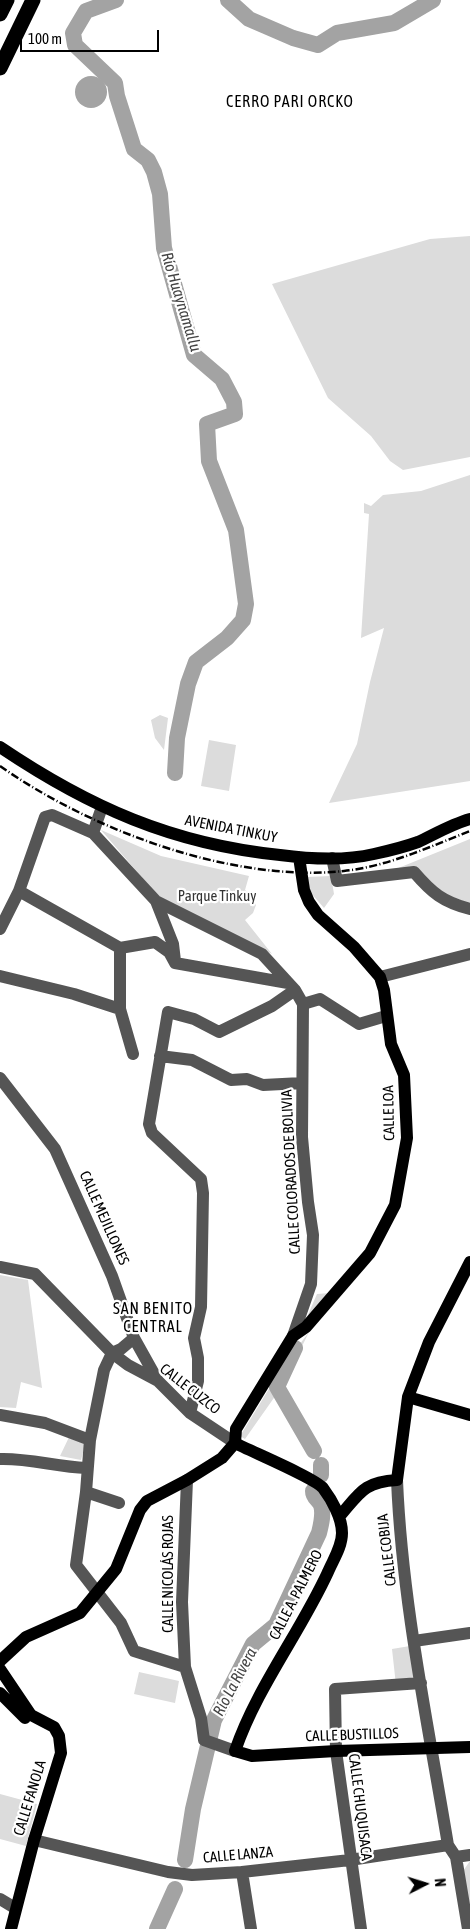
<!DOCTYPE html>
<meta charset="utf-8">
<style>
body{margin:0}
#map{position:relative;width:470px;height:1929px;overflow:hidden;background:#fff;font-family:"Asap Condensed",sans-serif}
canvas{display:block}
.north{position:absolute;left:400px;top:1859px;width:50px;height:50px;-webkit-text-stroke:4px #fff;paint-order:stroke;rotate:85deg;font-size:14px;font-weight:700;line-height:20px;text-align:center;color:#000}
.north::after{content:'';display:block;margin:auto;width:18px;height:22px;background:#000;clip-path:polygon(50% 0,100% 100%,50% 72%,0 100%)}
.scale{position:absolute;left:20px;top:30px;width:139px;height:22px;box-sizing:border-box;border:2px solid #000;border-top:0;padding-left:6px;font-size:15px;line-height:18px;white-space:nowrap;color:#000;-webkit-text-stroke:4px #fff;paint-order:stroke}
</style>
<div id="map">
<canvas width="470" height="1929"></canvas>
<div class="north">N</div>
<div class="scale">100 m</div>
</div>
<script>
const ctx = document.querySelector('canvas').getContext('2d');
ctx.lineJoin = 'round';
function fillPath(path, color) {
  ctx.fillStyle = color;
  ctx.fill(path, 'evenodd');
}
function stroke(path, color, width, dash) {
  ctx.strokeStyle = color;
  ctx.lineWidth = width;
  ctx.lineCap = dash ? 'butt' : 'round';
  ctx.setLineDash(dash || []);
  ctx.stroke(path);
}
function drawText(font, color, halo, rows, align = 'center') {
  ctx.font = font + ' "Asap Condensed",sans-serif';
  ctx.lineWidth = 4.5;
  ctx.setLineDash([]);
  ctx.textBaseline = 'middle';
  ctx.strokeStyle = halo;
  ctx.fillStyle = color;
  for (const [text, x, y, turn = 0] of rows) {
    ctx.save();
    ctx.translate(x, y);
    ctx.rotate((+turn || 0) * Math.PI / 180);
    ctx.textAlign = isNaN(turn) ? turn : align;
    if (halo) ctx.strokeText(text, 0, 0);
    ctx.fillText(text, 0, 0);
    ctx.restore();
  }
}
fillPath(new Path2D(`
 M470,236V457L403,470L390,461L371,436L328,398L272,284L430,239Z
 M470,475V781L329,803L357,744L370,682L384,628L361,638L369,514L364,513V503L371,506L383,495L421,491Z
 M160,715L168,718L164,750L155,738L151,720Z
 M209,740L236,745L229,791L201,786Z
 M101,830L161,856L249,876L245,890L251,895L256,905L253,913L245,920L272,954L158,896Z
 M470,839V904L433,889L414,868L391,871Z
 M331,876L334,894L324,908L310,892L306,877Z
 M0,1275L28,1280L42,1388L21,1382L16,1408L0,1407Z
 M330,1293L307,1317L317,1294Z
 M309,1332L283,1385L245,1439L240,1436L245,1428L281,1369Z
 M71,1433L87,1437L81,1460L60,1456Z
 M410,1646L417,1684L396,1685L392,1649Z
 M139,1672L179,1681L175,1703L134,1694Z
 M0,1794L37,1804L26,1846L0,1839Z
 M470,1861V1908L463,1871Z`), '#dcdcdc');
fillPath(new Path2D(`
 M75 92a16 16 0 1 1 32 0a16 16 0 1 1-32 0Z`), '#a3a3a3');
stroke(new Path2D(`
 M116,0L86,11L73,33L75,45L115,83L117,96L134,149L148,160L154,172L160,194L164,248L194,355L222,379L234,402L235,414L207,424L209,461L236,530L246,604L243,620L227,638L196,662L188,684L177,738L175,773
 M228,0L249,19L293,38L318,45L337,33L394,23L433,0
 M295,1348L277,1387L314,1451
 M321,1475V1465
 M185,1860L193,1809L214,1720L253,1644L276,1625L319,1533C321,1525 324,1514 321,1505C318,1499 313,1498 313,1491
 M157,1929L175,1889`), '#a3a3a3', 16);
stroke(new Path2D(`
 M93,833L102,807
 M332,858L337,881L414,872C432,893 443,902 470,909
 M19,891L120,948L155,942L169,952L175,963
 M156,901L173,944L175,961
 M0,929L19,891L45,817L52,815L93,833L156,901L262,954L295,990L303,1004L302,1137L308,1202L313,1235L311,1284L293,1336
 M120,948V1009L133,1054
 M175,963L288,983
 M0,976L74,994L120,1009
 M380,977L470,954
 M303,1004L320,999L359,1024L386,1016
 M160,1056L192,1060L231,1080L247,1079L263,1085L302,1083
 M0,1078L55,1149L112,1276L134,1338L158,1381
 M0,1267L35,1274L112,1353L128,1365L158,1381L190,1413L235,1443
 M134,1338L121,1349L112,1353L104,1370L90,1440L86,1492L76,1565L121,1623L134,1651L185,1667L201,1718L204,1740L235,1751
 M190,1413L198,1381V1358L194,1338L201,1307L203,1193L201,1179L152,1133L149,1124L168,1012L194,1019L219,1032L272,1006L295,990
 M0,1415L45,1423L90,1440
 M0,1459C29,1458 57,1467 86,1468
 M397,1480C402,1602 428,1724 448,1845L456,1857L468,1929
 M86,1492L119,1503
 M414,1641L470,1633
 M185,1667L182,1602L187,1480
 M34,1840L168,1872L192,1875L242,1872L350,1860L448,1845
 M456,1857L470,1855
 M242,1872L251,1929
 M0,1899L15,1908
 M361,1929L336,1751L335,1689L421,1683`), '#555', 12);
stroke(new Path2D(`
 M0,747C89,807 172,844 280,855C310,859 344,861 374,854C388,851 404,847 418,842C435,834 452,824 470,819
 M408,1397L470,1415
 M235,1443C250,1451 315,1478 323,1488C332,1500 342,1518 342,1533C342,1547 333,1560 328,1572C300,1633 257,1687 235,1751L252,1756L336,1751L470,1747
 M339,1517C360,1493 363,1482 397,1480L408,1397L429,1342L470,1262
 M0,1661L26,1637L80,1613L116,1569L140,1510L147,1501L187,1480L222,1458L235,1443L236,1429L293,1336L306,1327L370,1253L395,1205L407,1138L404,1075L391,1044L384,990L380,977L354,947L318,915L309,902L304,890L299,857
 M0,1669L31,1715L54,1727L59,1736L61,1753L34,1840L11,1929
 M0,1693L25,1718`), '#000', 12);
stroke(new Path2D(`
 M0,14L7,0
 M0,68L33,0`), '#000', 15);
stroke(new Path2D(`
 M0,766C91,830 232,883 344,871C389,866 429,847 470,831`), '#000', 2.5, [8, 2.5, 1, 2.5]);
drawText('15px', '#000', '#fff', [
 ["AVENIDA TINKUY",231,829,11],
 ["CALLE LOA",389,1113,-91],
 ["CALLE COLORADOS DE BOLIVIA",291,1172,-93],
 ["CALLE MEJILLONES",104,1218,66],
 ["CALLE CUZCO",190,1389,38],
 ["CALLE COBIJA",387,1550,-97],
 ["CALLE NICOLÁS ROJAS",168,1574,-90],
 ["CALLE A. PALMERO",296,1595,-63],
 ["CALLE BUSTILLOS",352,1735,-2],
 ["CALLE FANOLA",30,1798,-73],
 ["CALLE CHUQUISACA",360,1807,83],
 ["CALLE LANZA",238,1855,-5]
]);
drawText('15px', '#333', '#fff', [
 ["Parque Tinkuy",217,896]
]);
ctx.letterSpacing = '1px';
drawText('16px', '#000', '#fff', [
 ["CERRO PARI ORCKO",290,102],
 ["SAN BENITO",153,1309],
 ["CENTRAL",153,1327]
]);
ctx.letterSpacing = '0px';
drawText('italic 16px', '#444', '#fff', [
 ["Río Huaynamallu",181,302,73],
 ["Río La Rivera",235,1682,-62]
]);
</script>
